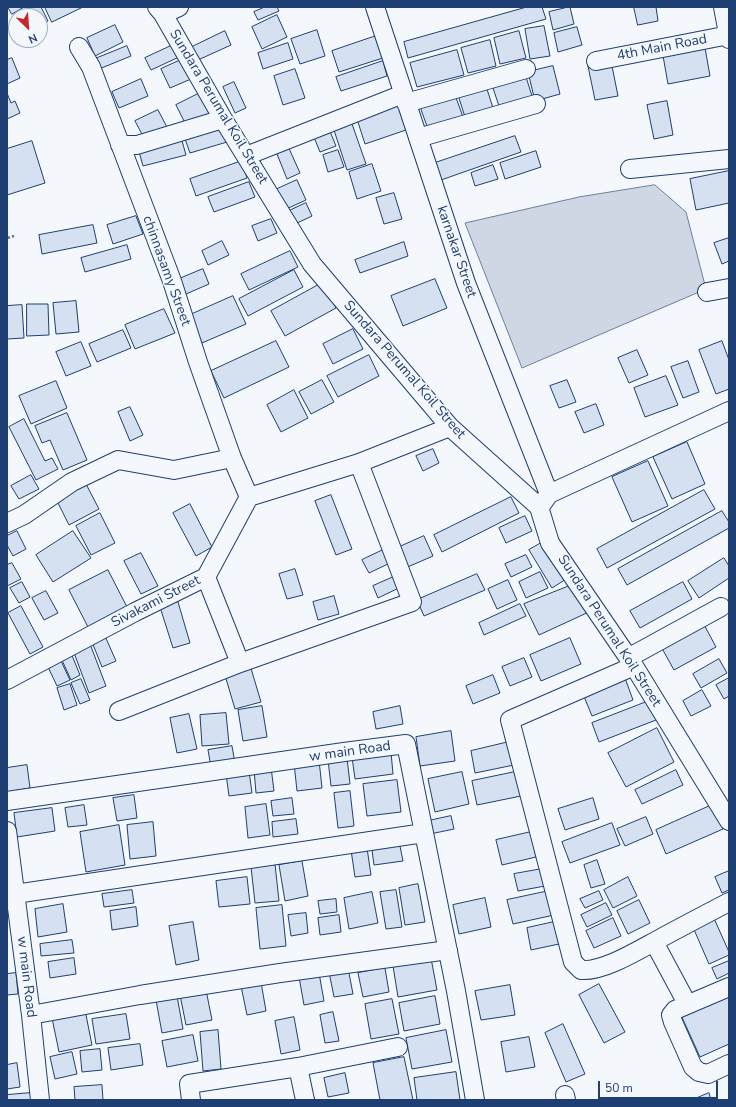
<!DOCTYPE html>
<style>
body{margin:0}
#map{position:relative;width:736px;height:1107px;overflow:hidden;background:#f4f7fb;font-family:"Nunito Sans",sans-serif}
canvas{display:block}
.frame{position:absolute;inset:0;border:8px solid #1d3f73;pointer-events:none}
.north{position:absolute;left:8px;top:8px;width:40px;height:40px;box-sizing:border-box;background:#f4f7fb;border:1px solid #9eadc5;border-radius:50%;rotate:155deg;font-size:11px;font-weight:700;line-height:16px;text-align:center;color:#1d3f73}
.north::after{content:'';display:block;margin:auto;width:14px;height:18px;background:#c62828;clip-path:polygon(50% 0,100% 100%,50% 72%,0 100%)}
.scale{position:absolute;left:598px;top:1081px;width:120px;height:18px;box-sizing:border-box;border:2px solid #1d3f73;border-top:0;padding-left:5px;font-size:12px;line-height:14px;white-space:nowrap;color:#1d3f73;-webkit-text-stroke:3px #f4f7fb;paint-order:stroke}
</style>
<div id="map">
<canvas width="736" height="1107"></canvas>
<div class="frame"></div>
<div class="north">N</div>
<div class="scale">50 m</div>
</div>
<script>
const ctx = document.querySelector('canvas').getContext('2d');
ctx.lineJoin = 'round';
function fillPath(path, color) {
  ctx.fillStyle = color;
  ctx.fill(path, 'evenodd');
}
function stroke(path, color, width, dash) {
  ctx.strokeStyle = color;
  ctx.lineWidth = width;
  ctx.lineCap = dash ? 'butt' : 'round';
  ctx.setLineDash(dash || []);
  ctx.stroke(path);
}
function drawText(font, color, halo, rows, align = 'center') {
  ctx.font = font + ' "Nunito Sans",sans-serif';
  ctx.lineWidth = 3;
  ctx.setLineDash([]);
  ctx.textBaseline = 'middle';
  ctx.strokeStyle = halo;
  ctx.fillStyle = color;
  for (const [text, x, y, turn = 0] of rows) {
    ctx.save();
    ctx.translate(x, y);
    ctx.rotate((+turn || 0) * Math.PI / 180);
    ctx.textAlign = isNaN(turn) ? turn : align;
    if (halo) ctx.strokeText(text, 0, 0);
    ctx.fillText(text, 0, 0);
    ctx.restore();
  }
}
const water = new Path2D(`
 M655,185L686,212L706,289L522,368L465,223L579,197Z`);
fillPath(water, '#cfd7e4');
stroke(water, '#687fa3', 1);
const building = new Path2D(`
 M8,7H24L12,14Z
 M33,7H41L48,21L40,25V16H16V21L14,17Z
 M45,7H83L52,22Z
 M265,7H277L279,11L258,20L254,12Z
 M527,7H542L546,19L408,58L404,42Z
 M570,7L574,24L553,30L549,12Z
 M634,7H656L658,21L638,25Z
 M277,15L287,37L262,49L252,27Z
 M115,25L123,42L95,56L87,38Z
 M544,26L550,56L530,59L525,29Z
 M577,27L582,45L558,52L554,33Z
 M317,30L325,56L300,64L291,39Z
 M225,31L231,45L198,60L192,47Z
 M519,31L526,58L500,64L494,38Z
 M379,35L386,57L339,72L332,51Z
 M490,40L496,66L468,73L461,48Z
 M704,42L710,76L668,84L662,50Z
 M288,43L293,59L263,69L258,53Z
 M173,45L179,57L151,70L145,58Z
 M127,46L131,56L99,69L95,59Z
 M457,50L464,75L417,87L410,63Z
 M12,58L20,78L7,84V60Z
 M183,59L191,79L170,88L161,69Z
 M383,61L387,76L341,91L336,77Z
 M611,61L618,96L595,100L588,66Z
 M553,66L560,94L535,101L528,72Z
 M295,69L305,98L283,105L274,76Z
 M525,74L533,99L500,109L492,85Z
 M141,79L148,96L119,108L112,92Z
 M234,82L246,108L235,113L223,87Z
 M486,86L493,108L465,117L458,95Z
 M202,92L212,112L186,125L176,105Z
 M454,92L463,117L428,129L419,104Z
 M7,93L11,103L15,101L20,113L7,119Z
 M667,101L673,135L654,139L647,105Z
 M398,105L406,130L365,144L357,119Z
 M158,110L168,129L145,140L135,121Z
 M351,121L366,164L347,170L333,127Z
 M221,124L227,142L190,153L184,136Z
 M329,129L336,146L320,152L313,135Z
 M515,136L521,152L441,180L435,163Z
 M181,137L186,155L143,166L138,148Z
 M32,141L45,183L7,195V149Z
 M287,144L300,173L287,179L275,149Z
 M338,150L344,167L328,172L323,155Z
 M536,151L541,167L505,179L500,163Z
 M242,161L247,178L196,196L190,179Z
 M372,164L381,191L357,199L349,172Z
 M493,165L498,179L475,186L471,173Z
 M729,171V203L696,210L690,179Z
 M297,180L306,200L284,210L275,190Z
 M249,182L255,197L214,212L208,197Z
 M394,193L402,219L384,224L376,198Z
 M306,203L312,216L293,225L287,212Z
 M136,216L143,234L113,244L107,225Z
 M271,219L277,233L258,241L252,226Z
 M93,225L97,243L42,254L39,235Z
 M729,238V261L722,264L714,243Z
 M222,241L229,255L208,265L202,251Z
 M404,242L408,256L360,273L355,260Z
 M127,245L131,259L85,272L81,258Z
 M290,251L298,267L249,290L241,274Z
 M203,269L209,284L186,294L179,279Z
 M294,270L303,287L248,316L239,299Z
 M435,279L447,308L403,326L391,296Z
 M322,283L336,308L285,336L271,311Z
 M233,296L246,324L202,343L190,315Z
 M76,301L79,332L56,334L53,303Z
 M27,304H48L49,335L27,336Z
 M22,305L24,338L7,339V306Z
 M164,309L175,333L135,349L125,325Z
 M353,329L363,349L333,364L323,344Z
 M123,330L131,348L97,362L89,344Z
 M276,341L289,367L224,398L211,371Z
 M722,341L729,360V389L716,394L699,350Z
 M81,342L91,366L66,376L56,352Z
 M637,350L648,375L629,383L618,358Z
 M369,355L379,376L338,397L327,376Z
 M688,361L699,392L683,398L671,367Z
 M666,376L678,405L645,417L634,388Z
 M322,380L334,402L311,414L299,392Z
 M567,380L576,402L559,408L550,386Z
 M56,381L67,408L31,424L19,396Z
 M294,390L308,418L281,432L267,405Z
 M596,404L604,425L584,433L575,412Z
 M130,407L143,435L130,441L118,412Z
 M67,413L87,460L63,470L50,440L42,443L35,426Z
 M24,419L45,461L52,458L58,469L36,480L9,427Z
 M687,442L705,484L672,499L653,457Z
 M433,449L439,463L423,471L416,456Z
 M648,461L668,506L632,522L612,477Z
 M31,475L39,489L19,499L11,486Z
 M86,484L99,509L69,525L56,499Z
 M704,490L715,509L607,568L597,549Z
 M331,495L352,549L336,555L315,501Z
 M511,497L519,513L442,552L434,535Z
 M190,504L212,547L196,556L173,513Z
 M722,511L729,522V528L627,585L618,569Z
 M100,513L115,543L91,555L76,526Z
 M525,516L532,531L506,543L499,528Z
 M17,531L26,549L13,556L7,545V536Z
 M73,531L91,558L53,582L36,555Z
 M424,536L433,556L403,569L395,549Z
 M543,542L566,579L552,588L529,550Z
 M383,550L390,563L369,573L362,560Z
 M141,553L158,586L141,594L124,561Z
 M526,555L532,567L511,577L505,564Z
 M724,558L729,566V578L699,598L688,581Z
 M12,563L21,579L7,586V565Z
 M295,569L303,595L287,599L279,574Z
 M108,570L127,607L88,627L69,590Z
 M540,572L548,588L526,598L519,582Z
 M477,574L485,590L424,616L417,600Z
 M398,575L403,586L378,598L373,586Z
 M508,580L517,600L497,609L488,589Z
 M22,582L30,597L19,603L10,588Z
 M683,582L692,599L640,628L630,611Z
 M572,585L591,611L539,635L524,604Z
 M46,591L58,613L44,620L32,598Z
 M334,596L339,614L318,620L313,602Z
 M178,602L190,643L173,648L160,607Z
 M520,604L526,616L484,635L479,623Z
 M21,606L43,647L30,654L8,613Z
 M701,619L716,647L674,670L659,643Z
 M105,636L116,661L102,667L92,642Z
 M570,638L581,664L541,681L530,655Z
 M90,644L106,686L89,693L73,650Z
 M71,653L80,675L71,680L61,658Z
 M524,658L532,677L510,686L502,667Z
 M719,659L727,673L701,688L693,674Z
 M61,661L70,680L57,686L48,667Z
 M250,665L261,702L235,709L224,672Z
 M493,675L500,693L473,704L466,686Z
 M625,678L633,700L592,716L583,694Z
 M729,678V696L724,699L716,685Z
 M81,679L90,700L80,704L71,683Z
 M70,684L77,705L64,710L57,688Z
 M702,690L711,706L691,716L683,701Z
 M649,701L656,720L599,742L592,723Z
 M262,706L267,737L243,741L238,710Z
 M400,706L403,724L376,729L373,712Z
 M226,713L229,744L202,746L200,715Z
 M189,714L197,749L177,753L170,718Z
 M657,728L674,762L626,787L608,753Z
 M451,731L455,761L420,766L416,737Z
 M509,742L514,765L475,773L471,751Z
 M232,746L235,763L211,767L208,750Z
 M391,752L393,774L355,779L352,757Z
 M347,758L350,784L331,786L328,760Z
 M319,760L322,788L297,791L294,763Z
 M27,765L30,788L7,792V768Z
 M271,767L274,791L256,793L254,769Z
 M676,770L683,785L642,804L635,790Z
 M249,771L252,793L229,796L226,774Z
 M462,772L469,804L435,812L428,779Z
 M515,772L521,796L477,805L472,781Z
 M397,780L401,812L367,816L363,784Z
 M350,791L354,826L338,828L334,793Z
 M134,795L137,818L117,821L113,798Z
 M292,798L294,814L273,816L271,801Z
 M593,798L599,819L565,830L558,809Z
 M266,804L270,835L248,838L245,807Z
 M84,805L87,825L68,827L65,808Z
 M712,805L723,829L666,854L656,830Z
 M52,808L55,831L17,837L14,813Z
 M451,816L454,829L430,834L428,821Z
 M646,817L653,834L625,846L617,829Z
 M296,819L298,834L273,837L272,822Z
 M153,822L156,856L130,859L127,825Z
 M612,823L620,845L570,863L562,842Z
 M119,825L125,865L86,872L80,832Z
 M531,832L536,857L502,865L496,840Z
 M400,846L403,861L374,865L372,850Z
 M367,848L371,875L355,877L351,850Z
 M597,860L605,884L591,888L584,865Z
 M302,861L308,896L285,901L279,865Z
 M275,864L279,901L255,903L251,867Z
 M542,869L545,886L518,891L514,874Z
 M729,871V890L722,893L715,877Z
 M247,877L250,904L219,907L216,881Z
 M628,877L637,896L613,908L604,890Z
 M418,884L425,922L405,925L399,888Z
 M132,890L134,903L104,907L102,894Z
 M396,890L402,927L386,929L380,892Z
 M549,891L554,915L513,924L507,900Z
 M599,891L603,900L585,908L580,899Z
 M372,892L378,923L349,929L344,898Z
 M485,898L491,927L459,934L453,905Z
 M336,899L337,912L320,914L318,901Z
 M639,900L650,923L628,934L617,911Z
 M606,903L612,915L587,927L581,915Z
 M63,904L67,932L38,937L35,909Z
 M282,905L286,946L260,949L256,908Z
 M136,907L138,926L112,930L110,911Z
 M306,913L308,933L291,936L288,915Z
 M339,915L341,932L320,935L318,918Z
 M713,916L729,952V955L709,964L692,925Z
 M613,918L621,936L594,948L586,931Z
 M193,922L199,960L176,965L169,926Z
 M554,922L559,944L531,950L527,928Z
 M72,940L74,953L41,956L40,944Z
 M74,958L76,974L50,978L48,962Z
 M431,958L437,990L398,997L393,966Z
 M729,961V973L717,979L712,968Z
 M348,968L353,994L334,997L329,972Z
 M385,968L389,992L363,997L358,973Z
 M16,973L18,994L7,995V974Z
 M319,973L324,1001L304,1005L299,977Z
 M261,982L266,1011L247,1015L241,986Z
 M599,984L625,1032L604,1043L579,995Z
 M510,985L515,1015L481,1020L475,991Z
 M206,990L212,1020L186,1025L180,995Z
 M729,994V1044L700,1057L681,1015Z
 M177,996L183,1029L162,1033L156,1000Z
 M435,996L440,1024L404,1031L399,1003Z
 M392,999L399,1034L371,1039L365,1004Z
 M85,1010L92,1045L59,1052L52,1018Z
 M333,1012L339,1041L325,1043L320,1015Z
 M126,1014L130,1039L96,1044L92,1019Z
 M294,1017L300,1050L281,1054L275,1021Z
 M563,1024L585,1074L566,1082L545,1033Z
 M218,1030L221,1069L203,1071L200,1032Z
 M446,1030L452,1062L412,1069L406,1038Z
 M193,1035L198,1061L167,1067L162,1041Z
 M529,1037L535,1067L506,1072L501,1042Z
 M140,1044L143,1065L111,1070L108,1048Z
 M100,1049L102,1070L82,1072L80,1051Z
 M72,1052L77,1074L55,1079L50,1057Z
 M404,1057L413,1100H380L373,1063Z
 M17,1063L20,1087L7,1089V1065Z
 M456,1072L460,1100H417L414,1078Z
 M345,1073L349,1093L328,1097L324,1078Z
 M102,1085L103,1100H75L74,1087Z
 M31,1093V1100H7V1095Z
 M709,1093L711,1100H692Z`);
fillPath(building, '#d5e0f0');
stroke(building, '#1d3f73', 1);
const minor = new Path2D(`
 M157,7L163,14L223,119L312,264L450,427L539,507L550,543L634,666L729,821
 M375,7L466,283L549,494
 M723,7L729,39
 M163,14L179,7
 M79,47L91,67L172,281L198,362L232,458L249,497
 M596,61L729,35
 M406,103L526,69
 M418,138L536,104
 M120,145H137L223,119
 M246,156L403,94
 M630,169L729,159
 M707,292L729,288
 M542,504L549,494L729,411
 M7,523L24,515L72,482L118,460L174,470L232,458
 M206,577L240,663L412,602L359,463
 M628,658L721,607
 M634,666L510,720L573,962L581,970C604,972 640,949 661,938C683,926 706,914 729,902
 M7,680L135,612L206,577L249,497L359,463L450,427
 M119,711L240,663
 M7,801L344,752L406,744L456,991L475,1100
 M7,831L31,1015L40,1100
 M15,894L424,833
 M654,942L683,996
 M729,987L675,1010L671,1015L673,1022L693,1067L699,1072L708,1074L729,1064
 M31,1015L140,995L280,973L448,950
 M298,1067L305,1100
 M565,1095L566,1100
 M191,1100L189,1084L298,1067L398,1047`);
stroke(minor, '#1d3f73', 20);
stroke(new Path2D(`
 M7,238L14,236`), '#5e769c', 2.5, [3, 2]);
stroke(minor, '#f4f7fb', 18);
drawText('14px', '#1d3f73', '#f4f7fb', [
 ["4th Main Road",662,48,-11],
 ["Sundara Perumal Koil Street",218,107,59],
 ["karnakar Street",456,252,71],
 ["chinnasamy Street",166,271,70],
 ["Sundara Perumal Koil Street",404,370,49],
 ["Sivakami Street",156,602,-27],
 ["Sundara Perumal Koil Street",609,631,57],
 ["w main Road",350,752,-8],
 ["w main Road",26,977,83]
]);
</script>
